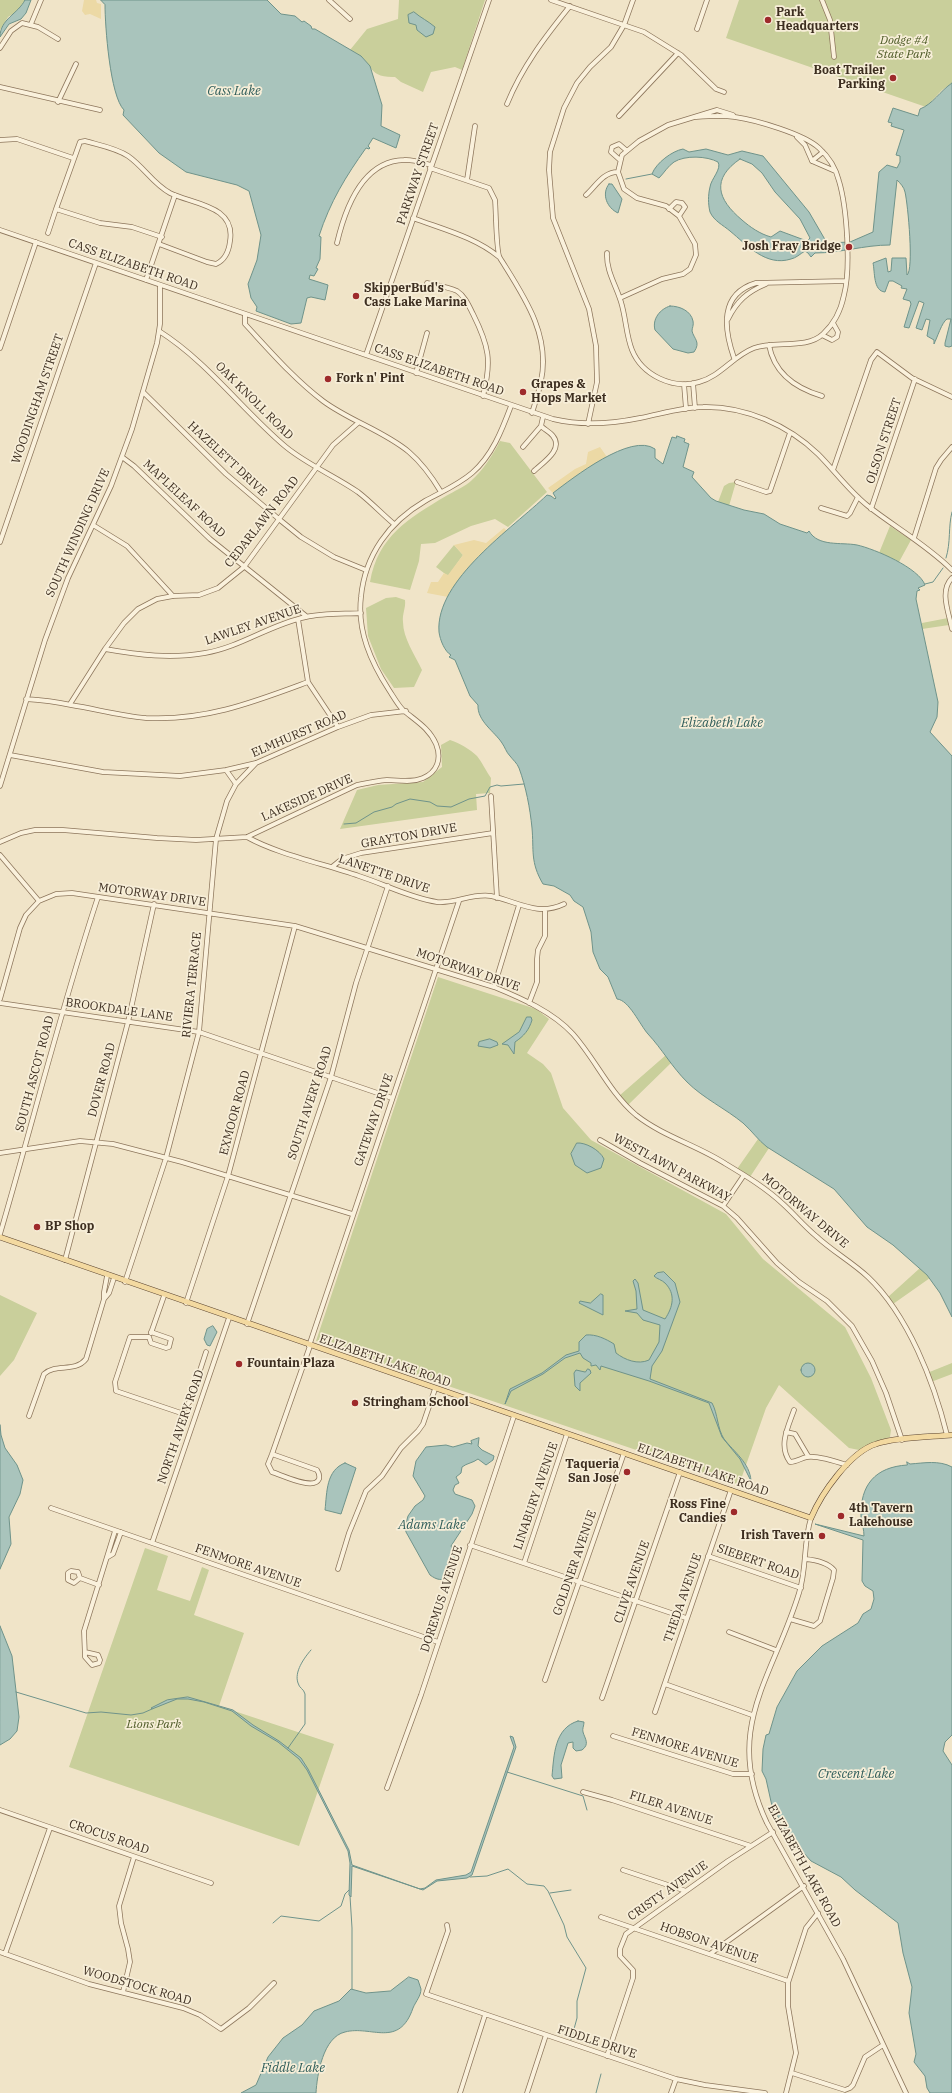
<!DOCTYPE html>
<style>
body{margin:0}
canvas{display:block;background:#f0e4c8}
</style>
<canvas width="952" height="2093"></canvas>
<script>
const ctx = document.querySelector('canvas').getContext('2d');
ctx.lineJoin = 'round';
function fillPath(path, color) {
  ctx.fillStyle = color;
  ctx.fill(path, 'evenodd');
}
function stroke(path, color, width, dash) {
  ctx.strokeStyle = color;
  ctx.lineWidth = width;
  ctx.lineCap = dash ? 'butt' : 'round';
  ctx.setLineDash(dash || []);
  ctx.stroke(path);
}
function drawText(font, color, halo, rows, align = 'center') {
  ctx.font = font + ' "IBM Plex Serif",serif';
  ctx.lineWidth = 3.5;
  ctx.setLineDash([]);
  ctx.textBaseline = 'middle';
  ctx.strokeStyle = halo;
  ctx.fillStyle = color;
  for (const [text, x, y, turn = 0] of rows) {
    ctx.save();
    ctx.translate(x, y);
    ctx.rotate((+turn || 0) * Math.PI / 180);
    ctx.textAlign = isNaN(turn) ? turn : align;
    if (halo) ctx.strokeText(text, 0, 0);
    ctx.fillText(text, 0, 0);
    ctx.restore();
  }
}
fillPath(new Path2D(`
 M0,0H25L19,10L8,17L0,30Z
 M399,0H485L462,70L455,67L431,72L423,92L401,82L395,77C365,78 375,61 350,50L367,29L398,19Z
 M739,0H952V83L942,90L926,107L726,38Z
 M500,441L510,443L547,492L508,527L495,519L471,526L435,543L421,544L419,561L410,590L370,582C378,536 409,518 446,496C454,491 465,487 472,480C483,470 493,455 500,441Z
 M736,482L729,506L718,502L724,486L729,483Z
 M890,526L911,540L899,562L879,553Z
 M454,545L463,555L448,576L436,567Z
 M396,597L405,600C406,608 402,614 403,622C403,638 415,655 422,670L414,687L394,688L381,669L368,636L366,608L386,598Z
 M948,618L949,625L922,629V623Z
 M450,740C459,743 470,749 477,756C482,762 486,771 491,778L490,793L476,794L477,810L340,829L357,790L378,785L423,782L442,767L441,745Z
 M438,977L536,1009L549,1019L527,1053L543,1064L551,1073L563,1108L591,1140L726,1214L763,1259L845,1327L871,1378L891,1430L890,1437L859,1450L849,1448L779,1385L766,1408L739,1485L316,1341Z
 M666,1055L671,1063L628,1105L619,1096Z
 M758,1139L769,1148L750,1177L737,1169Z
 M920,1268L930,1278L893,1304L888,1297Z
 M0,1295L37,1313L14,1360L0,1376Z
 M952,1363V1374L931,1382L927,1373Z
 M145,1548L168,1556L157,1590L190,1601L202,1567L209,1570L194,1615L244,1633L219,1706L334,1744L299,1846L69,1767Z`), '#c9cf9b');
fillPath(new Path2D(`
 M84,0H96L97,3L101,4V19L90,14L85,15L82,11Z
 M600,447L607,457L553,493L548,488L575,469L586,464L588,452Z
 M504,528L507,531C484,551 464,570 448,597L427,593L431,582H438L444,573L448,575L463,555L454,545L474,540L486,543Z`), '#ecd9a5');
const water = new Path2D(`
 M25,0H31L26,13L21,19L9,24L0,37C0,19 18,14 25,0Z
 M101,0H267L281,14L295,16L302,22L304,21L311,26L312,29H315L361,56L370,66L382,105L381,126L400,135L396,148L373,138L368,146L370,148L369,149L366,148C346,176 330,202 319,236L321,237L320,259L316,268L318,269L314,276L310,275L309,279L328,285L325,300L311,297L307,298L301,323L291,324L256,311L257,307L251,298L248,284L257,260L261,235L249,191L237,185L186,172L159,153L123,115L124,110C110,96 105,26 105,5Z
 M414,12C421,18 428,21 435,27L433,34L426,37L417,30L416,25L409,23L408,15Z
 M952,83V346L949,347L945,346V343L951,319H947C942,322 937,338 934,344V340L927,336L930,320L926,319L922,330L916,328L924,303L919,301L909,328L904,327L911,304L910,301L903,299L907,289L901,288L902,286L893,281H889L885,292C873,291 875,272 873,263L886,258L888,272L891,271L892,258H906L907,275C914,270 908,205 905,192C904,187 900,183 897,180L890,245C864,245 841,253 815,253L811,257L808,253L805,251C800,254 796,258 791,259C766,267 747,245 730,231C723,225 714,221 710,212C708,204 708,195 710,187C711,179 722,169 718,162C707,156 685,155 674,162C668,166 664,173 659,178L652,174C656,163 672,151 683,149L689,152L706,149L728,155L742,151L763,156L809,212L827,243L850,242L873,232L879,172L887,165L897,168L900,162V156L896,155L904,130L891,126L892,123L888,122L893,108L918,116L920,109C933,104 940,91 952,83ZM740,159L752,164L762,173L775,192L800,219L810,238L807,241L780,231L771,237C760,234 750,227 742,220C717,199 711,179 740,159Z
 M609,184H612L622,199L618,213C607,208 601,194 609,184Z
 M670,306C680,306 691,311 693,321C694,325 692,328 692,331C694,339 701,342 694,352L688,353L673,349L655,330C652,319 660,309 670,306Z
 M677,436L685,439L684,442L689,444L683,467L694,472L692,477L711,498L716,501L744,510L764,514L780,524L807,533L809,531C818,547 841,542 857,545C875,549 919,568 925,585L918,588L920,590L917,591L916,599L938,702L937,717L930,732L952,756V1317L940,1293L927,1275L893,1245L867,1227L834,1189L767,1147C758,1140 752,1131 743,1123C726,1109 703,1098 687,1082C672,1067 662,1049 648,1034C640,1025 629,1000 617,999L608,977L600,969L593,952L591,932L583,907L574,901L570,895L554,886L543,884C530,862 534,850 532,828C530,808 526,787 519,768C517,763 513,760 510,756C506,752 505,747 502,743C495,732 477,721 478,705L470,696L455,660L449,657L451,655C445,652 440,640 439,632C435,580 513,528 547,495L551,496L555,499L556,498L553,493C573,478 631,432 655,449V458L663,464L672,437L676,438Z
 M527,1017H531L532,1020C529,1030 524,1036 515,1042L514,1054L508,1045L502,1044L519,1032Z
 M490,1039L497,1042L498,1045L490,1048L478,1046L479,1042Z
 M577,1143C585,1142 600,1150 604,1159L601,1168L587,1173L575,1165L571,1154Z
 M664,1272L675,1283L680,1302L662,1351L652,1366L650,1379L712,1403C718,1414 717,1428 724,1439C734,1452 750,1463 751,1481L740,1459L722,1437L709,1403L649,1381L601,1366L600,1370L596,1365L591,1366V1363L583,1358L580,1353L565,1358L543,1374L511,1391L505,1404L510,1389L542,1373L566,1355L579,1351V1342L586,1335C596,1334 606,1339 614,1344L616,1353C625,1360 638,1365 649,1360L659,1342L660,1325L643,1320L637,1313L625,1311L637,1309L636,1291L633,1281L635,1279L638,1283L643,1310L665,1319C673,1307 676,1294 665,1283C662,1280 657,1279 654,1276L657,1273Z
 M601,1294L603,1295V1315L579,1303L580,1301L590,1303Z
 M213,1326L217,1332L210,1346L207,1345L204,1339L207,1329Z
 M801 1370a7 7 0 1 1 14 0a7 7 0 1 1-14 0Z
 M588,1369L590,1370L591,1373L580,1383V1391L575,1386L574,1373L576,1370L585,1372Z
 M0,1425L1,1435L5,1448L17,1465L23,1480L20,1494L9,1517L11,1544L0,1569Z
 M479,1438L478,1446L482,1450L494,1456L493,1460L486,1465L478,1459C473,1463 467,1463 462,1467L461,1473L456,1477L459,1483L455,1485L453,1490L455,1494L472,1500L475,1506L472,1514L451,1546L455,1554L450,1577C441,1581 437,1580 430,1575L406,1532L405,1527L408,1516L415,1506L423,1500L425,1496L413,1476L416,1461L426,1447L446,1445L453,1447L467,1443L472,1444L471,1441Z
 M907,1462L910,1464C924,1463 939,1460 952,1467V1735L945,1742L943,1751L952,1765V2093H930L927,2088L925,2076L914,2062L916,2054L909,2013L912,1987L903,1953L898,1923L855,1890L841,1877L811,1861L788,1835L772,1806L766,1779L762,1771L763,1749L766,1735L769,1734L777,1707L797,1671L822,1646L858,1623L863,1614L871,1609L874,1599L873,1591L865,1586L862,1581L863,1540L815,1524L864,1536C864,1530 862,1523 861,1517C860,1485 875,1467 907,1465Z
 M345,1463L356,1468L341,1514L325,1510C327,1492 326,1470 345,1463Z
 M0,1626L12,1656L19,1717L17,1731L10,1739L0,1745Z
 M188,1697L233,1710L253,1725L279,1741L301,1758L308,1769L349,1850L352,1865L420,1889L425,1888L436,1880L466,1875L471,1872L514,1747L510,1736L513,1737L516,1747L472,1875L467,1878L437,1881L423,1890L352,1866L351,1897L349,1895L350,1863L348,1851L307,1770L299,1759L278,1742L251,1726L232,1711L204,1702L188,1699H177L152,1709L151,1708L167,1700Z
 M578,1721L584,1722C584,1726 582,1729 583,1732C585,1739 590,1744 582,1750L576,1751L573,1748V1742L568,1743L561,1765L562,1778L554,1779L552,1776C554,1756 554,1728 578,1721Z
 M409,1977L418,1980L421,1989C421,1996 416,2001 413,2008C399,2049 371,2025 345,2032C323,2037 317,2075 316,2093H241L256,2085L268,2057L283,2038L302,2025L314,2011L339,2001L351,1989L366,1993L390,1991Z`);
fillPath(water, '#a9c4bc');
stroke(water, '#6f938a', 1);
stroke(new Path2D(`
 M626,179L652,174
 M946,558C951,542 948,527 952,512
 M925,584L933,582L943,568
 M344,824L356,823L374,812L392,807L396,804L410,799L430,802L437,806L451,807L469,799L485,796L490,787L497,785L501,786L524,784
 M16,1692L86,1713L101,1712L131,1715L143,1713L152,1709
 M288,1748L305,1724V1694C304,1689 299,1688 298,1683C294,1672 304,1658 311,1650
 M507,1772L583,1796L587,1810
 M470,1877L487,1876L508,1869L527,1884L544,1886L548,1891L564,1925L567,1937L586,1968L577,2001V2018L571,2040
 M550,1893L571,1890
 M350,1896L352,1928V1989
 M273,1923L281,1916L319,1921L341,1906L345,1894L349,1890
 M596,2093L601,2074`), '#6f938a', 1);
const minor = new Path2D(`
 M329,0L350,19
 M551,0L644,32L681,55L716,89L724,92
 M822,0L830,20L834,57
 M31,24L41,0
 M697,29L707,0
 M0,48L11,31L22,23L38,27L58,39
 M0,87L100,110
 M58,102L76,64
 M507,104C522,67 545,37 570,6
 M619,116L678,53
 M797,137L805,145L812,161L835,171
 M0,140L17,139L73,158
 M620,160L611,152L612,147L619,144L626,150
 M812,161L823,152
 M430,168L489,188L495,200C496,209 496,253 500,258C523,295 551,334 541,381C539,392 535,403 532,413
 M467,180L475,126
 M586,195C596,186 603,172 618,172
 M669,209L676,202L682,203L685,207L679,216
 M413,218C442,229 475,237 499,257
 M0,230L553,419C582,426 611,424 640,418C661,414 682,407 703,407C745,406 788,425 818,454C835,471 849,491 868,506C896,528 927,545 952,570
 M48,233L56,209
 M337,243C345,209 362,161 404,160C413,159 423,163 431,165
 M159,244L207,262L216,264C225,260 229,250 230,241C236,205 192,204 170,193C153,184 144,167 128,156C116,148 99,145 85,141L80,142L56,209L100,223L132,227L162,237
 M607,253C606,271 616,285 621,302C626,318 626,335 632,350C642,375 673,390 699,382C721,376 733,356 754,348C775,340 806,350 823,334C835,323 841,310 844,295C851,268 847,208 839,181C836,169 829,157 819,148C804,134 756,120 735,117C722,115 709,116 696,117
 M146,280L175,195
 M427,283C436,285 448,287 457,291C465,296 469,306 473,314C489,346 492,361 483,396
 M620,298L662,279L683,274L690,269L696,255L695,244L679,216L666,206L637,198L624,189L618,172L622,155L639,141L668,125L717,110L733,115
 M245,314V324C270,351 294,379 323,401C350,421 384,431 409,452C423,464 432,477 441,492
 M728,319C737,301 747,292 766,284
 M159,331C208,362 242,410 286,447C308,465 335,476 358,492C371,502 382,514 394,524
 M822,335L832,340L837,337L838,332L833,323
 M769,345C774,373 795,388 822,396
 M0,348L36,242
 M366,355L489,0
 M734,358C724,329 719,294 756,283L846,281
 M416,373L427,333
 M693,383L695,408
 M684,384L686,409
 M143,392L226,474L280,520L301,537L334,557L366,570
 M588,424L597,382L596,346L589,309L553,218L549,170L550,152L564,108L577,83L590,67L611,47L624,25L633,0
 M523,447L541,426
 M122,457L134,466L210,539L306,616
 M833,470L871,360L877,352L912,378L952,397
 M534,471C542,463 564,450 553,436C550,432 545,430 541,426L543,417
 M737,482L766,492L770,491L790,433
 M821,508L847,516L850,513L858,497
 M871,509L915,379
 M93,525L127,546L173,596
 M914,538L936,468L941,460L952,447
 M0,542L96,263
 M952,578C939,591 949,613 952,629
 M298,619L308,682L338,727
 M105,649C139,655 171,659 205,653C241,647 271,624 306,617C323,613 343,614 361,613
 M26,699C41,700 57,702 71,705C96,709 121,716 146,718C206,721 254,702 308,682
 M70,704L105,649L124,623L138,609L157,599L173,596L199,595L218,588L244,567L333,445L358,423
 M10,755L103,772L180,776L226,770L256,763L338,727L371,715L406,711
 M226,770L236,784
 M0,786L45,640L68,578L111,486L132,429L157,343L160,324V285
 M491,796L497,898
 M247,837C277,854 325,864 359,876C384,884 410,898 437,902C455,904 472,893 491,896C517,901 537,917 564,904
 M0,842L21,833L35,830H63L157,838L196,840L247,837L357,785C367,783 376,781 387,780C398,780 412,783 423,778C437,772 442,759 436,744C429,728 416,721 403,710C398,705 393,696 389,690C371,662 357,631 361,597C365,555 389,522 425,501C441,492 458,485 472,473C492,456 502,430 511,406
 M0,855L39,901L56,894L72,893L295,926L494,987C521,998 553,1012 573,1034C596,1060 609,1092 636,1115C664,1137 697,1145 726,1164C746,1176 766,1188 783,1204C794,1214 804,1226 816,1236C832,1251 852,1262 868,1277C908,1315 934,1382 947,1435
 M332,867L342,859L361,853L493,833
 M494,987L519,905
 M0,999L20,928L26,915L39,901
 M0,1003L199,1032L392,1098
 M529,1003L537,982V959L538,950L545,936V910
 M600,1140L640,1163L723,1206L737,1218L777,1263L799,1282L827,1301L852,1326L872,1361L886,1393L902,1440
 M0,1153L80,1141L113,1144L182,1162L352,1214
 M723,1206L744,1175
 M0,1234C33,1122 61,1008 98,897
 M65,1260L128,1022L154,904
 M125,1282L166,1158L199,1032L216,839L227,801L236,784L256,763
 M104,1299L109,1293L114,1278
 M186,1303L228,1176L295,926
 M247,1324L331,1077L356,983L388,886
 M151,1332L171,1339L169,1347L166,1348L151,1343L149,1337H130L115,1382L116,1391L181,1413L190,1401L206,1352
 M151,1333L164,1296
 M309,1346L459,901
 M794,1410C788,1427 778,1446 790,1462C797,1462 801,1458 807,1457C817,1455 838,1462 847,1465
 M29,1416L44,1374C56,1363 75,1373 86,1359L104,1299V1292L107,1276
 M786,1432L795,1434L808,1456
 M272,1454L317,1470C319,1473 320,1475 319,1479C314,1491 282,1475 272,1472L268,1464L272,1454L310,1346
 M51,1508L438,1642
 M811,1518C803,1543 807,1569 799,1593C773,1678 722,1729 767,1823L843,1959L906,2093
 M152,1543L229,1318
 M470,1545L686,1618
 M708,1556L801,1588
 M108,1557L113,1554L121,1532
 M524,1563L567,1434
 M338,1569L349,1533L366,1491L382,1476L401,1448L418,1431L423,1424L435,1389
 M80,1578L78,1572L71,1571L68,1573V1580L74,1583L80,1578L99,1585
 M790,1619L814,1626L820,1621L833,1578L834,1570C827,1562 816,1560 805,1559
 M729,1632L776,1650
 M85,1652L98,1655L100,1660L99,1663L92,1665L85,1657L84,1631L115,1531
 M545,1680L624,1453
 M665,1684L752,1715
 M602,1698L680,1472
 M655,1712L731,1490
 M613,1736L733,1774H752
 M387,1788L421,1695L514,1416
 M583,1792L612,1800L751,1846
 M0,1810L211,1883
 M623,1870L686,1891
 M601,1917L788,1981
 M447,1925L448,1931L426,1994L676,2079L705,2085L765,2093
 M0,1952L89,1984L183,2008L200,2015L221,2029L249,2008L274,1983
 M5,1954L50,1828
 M710,1954L804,1886
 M123,1992L130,1962L128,1949L121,1923L119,1906L134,1857
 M607,2056L633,1978V1970L620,1956V1949L626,1934L728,1861L773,1832
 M792,2073L845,2090L850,2088L853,2085L865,2057L883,2045
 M460,2093L485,2015
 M527,2093L546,2035
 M671,2093L676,2079
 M786,2093L796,2053L788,2006V1983L806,1928L818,1913`);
const major = new Path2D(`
 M0,1237L811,1518C821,1494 850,1452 876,1444C896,1437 930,1437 952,1435`);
stroke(minor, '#8d765c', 5.5);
stroke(major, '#5b4430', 6);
stroke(minor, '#faf1dc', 4);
stroke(major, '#f3d9a0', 5);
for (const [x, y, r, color] of [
 [768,20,4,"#9e2a2b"],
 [893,78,4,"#9e2a2b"],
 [849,247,4,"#9e2a2b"],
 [356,296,4,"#9e2a2b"],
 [328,379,4,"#9e2a2b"],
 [523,392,4,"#9e2a2b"],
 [37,1227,4,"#9e2a2b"],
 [239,1364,4,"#9e2a2b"],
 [355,1403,4,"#9e2a2b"],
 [627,1472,4,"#9e2a2b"],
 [734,1512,4,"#9e2a2b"],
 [841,1516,4,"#9e2a2b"],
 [822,1536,4,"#9e2a2b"]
]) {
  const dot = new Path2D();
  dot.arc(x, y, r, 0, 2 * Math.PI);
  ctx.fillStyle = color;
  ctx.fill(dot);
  stroke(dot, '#f7eed8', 1.5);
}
drawText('bold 12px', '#3d2e20', '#f7eed8', [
 ["Park",776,13],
 ["Headquarters",776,27],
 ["Boat Trailer",885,71,"right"],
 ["Parking",885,85,"right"],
 ["Josh Fray Bridge",841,247,"right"],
 ["SkipperBud's",364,289],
 ["Cass Lake Marina",364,303],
 ["Fork n' Pint",336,379],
 ["Grapes &",531,385],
 ["Hops Market",531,399],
 ["BP Shop",45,1227],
 ["Fountain Plaza",247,1364],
 ["Stringham School",363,1403],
 ["Taqueria",619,1465,"right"],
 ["San Jose",619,1479,"right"],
 ["Ross Fine",726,1505,"right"],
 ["Candies",726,1519,"right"],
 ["4th Tavern",849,1509],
 ["Lakehouse",849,1523],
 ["Irish Tavern",814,1536,"right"]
], 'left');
drawText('italic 12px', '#4d5a26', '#f7eed8', [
 ["Dodge #4",904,41],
 ["State Park",904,55],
 ["Lions Park",154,1725]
]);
drawText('12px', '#3d2e20', '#f7eed8', [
 ["PARKWAY STREET",418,174,-71],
 ["CASS ELIZABETH ROAD",133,265,19],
 ["CASS ELIZABETH ROAD",439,370,19],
 ["WOODINGHAM STREET",38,399,-71],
 ["OAK KNOLL ROAD",254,401,45],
 ["OLSON STREET",884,441,-72],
 ["HAZELETT DRIVE",227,459,43],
 ["MAPLELEAF ROAD",184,499,43],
 ["CEDARLAWN ROAD",262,522,-52],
 ["SOUTH WINDING DRIVE",78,533,-66],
 ["LAWLEY AVENUE",253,625,-19],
 ["ELMHURST ROAD",299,734,-23],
 ["LAKESIDE DRIVE",307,798,-24],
 ["GRAYTON DRIVE",409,836,-10],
 ["LANETTE DRIVE",384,874,19],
 ["MOTORWAY DRIVE",152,895,8],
 ["MOTORWAY DRIVE",468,970,19],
 ["RIVIERA TERRACE",192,985,-84],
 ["BROOKDALE LANE",119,1010,8],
 ["SOUTH ASCOT ROAD",35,1074,-75],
 ["DOVER ROAD",102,1080,-75],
 ["SOUTH AVERY ROAD",310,1103,-72],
 ["EXMOOR ROAD",235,1113,-75],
 ["GATEWAY DRIVE",374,1120,-71],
 ["WESTLAWN PARKWAY",672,1168,28],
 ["MOTORWAY DRIVE",805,1211,40],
 ["ELIZABETH LAKE ROAD",385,1361,19],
 ["NORTH AVERY ROAD",181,1427,-71],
 ["ELIZABETH LAKE ROAD",703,1470,19],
 ["LINABURY AVENUE",536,1496,-71],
 ["SIEBERT ROAD",758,1562,19],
 ["GOLDNER AVENUE",575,1563,-71],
 ["FENMORE AVENUE",248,1566,19],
 ["CLIVE AVENUE",632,1582,-71],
 ["THEDA AVENUE",683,1598,-71],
 ["DOREMUS AVENUE",442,1599,-72],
 ["FENMORE AVENUE",685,1748,17],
 ["FILER AVENUE",671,1808,18],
 ["CROCUS ROAD",109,1837,19],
 ["ELIZABETH LAKE ROAD",804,1866,61],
 ["CRISTY AVENUE",668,1891,-35],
 ["HOBSON AVENUE",709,1943,19],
 ["WOODSTOCK ROAD",137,1986,16],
 ["FIDDLE DRIVE",597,2042,18]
]);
drawText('italic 13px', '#2f5d5a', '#f7eed8', [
 ["Cass Lake",234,91],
 ["Elizabeth Lake",722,723],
 ["Adams Lake",432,1525],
 ["Crescent Lake",856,1774],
 ["Fiddle Lake",293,2068]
]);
</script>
